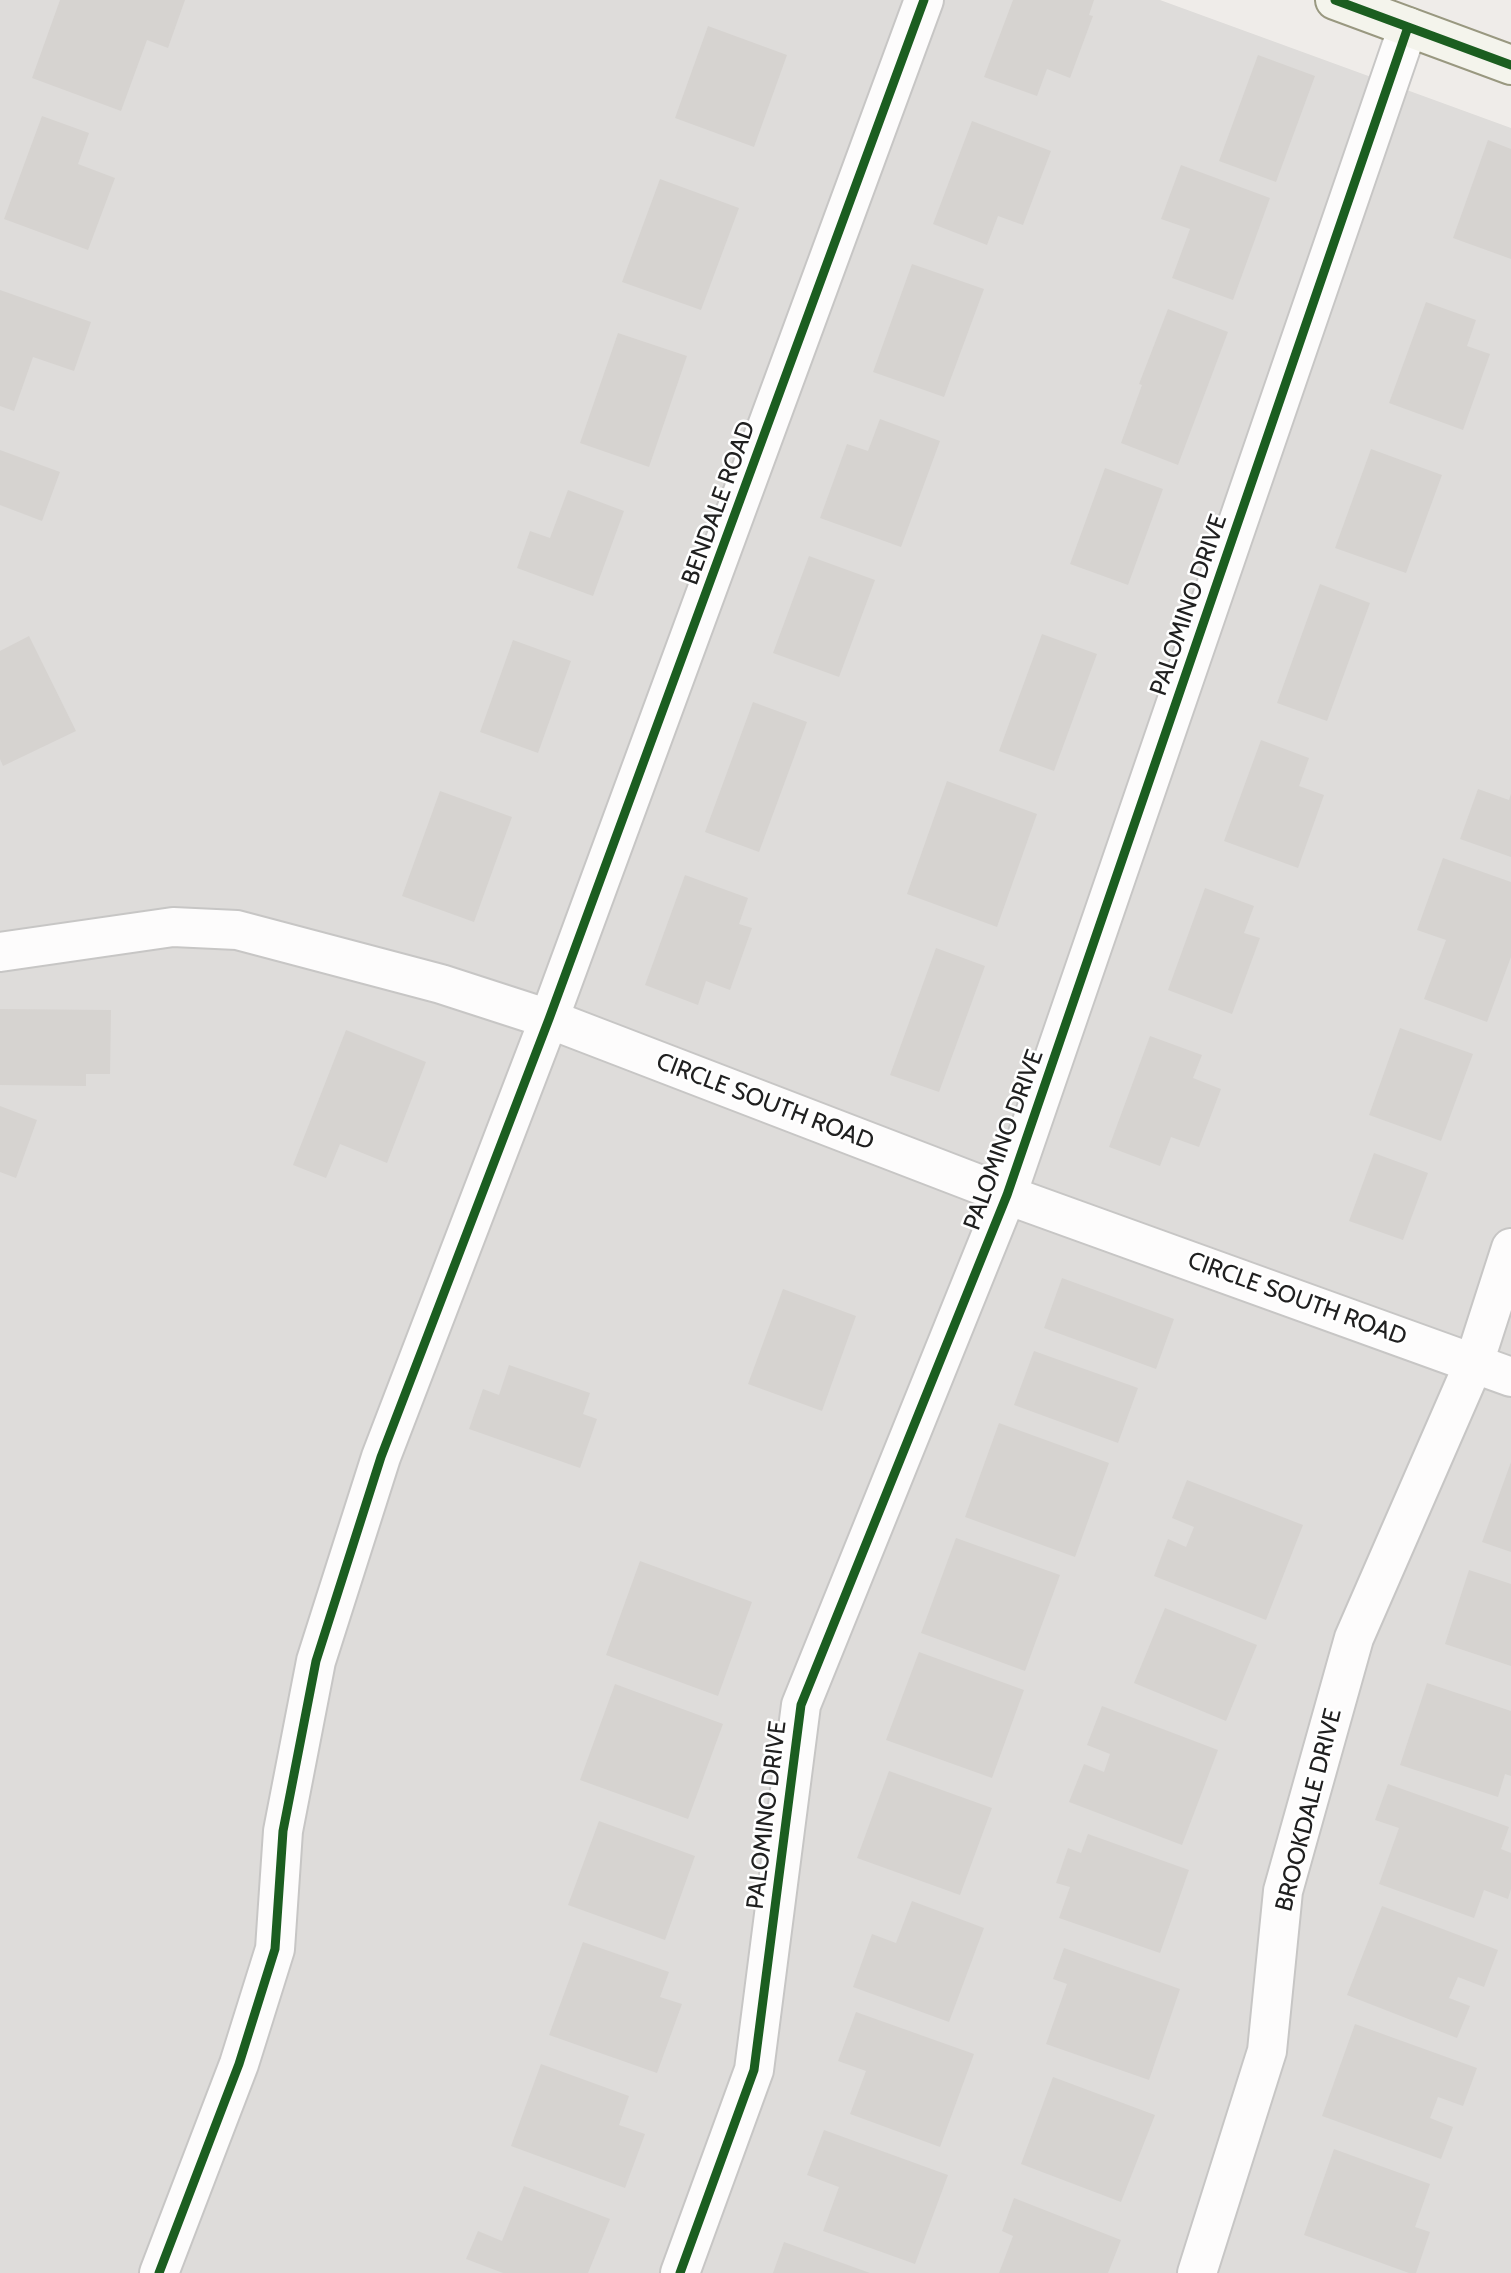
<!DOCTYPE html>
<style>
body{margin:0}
canvas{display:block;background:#efece9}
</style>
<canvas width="1511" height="2273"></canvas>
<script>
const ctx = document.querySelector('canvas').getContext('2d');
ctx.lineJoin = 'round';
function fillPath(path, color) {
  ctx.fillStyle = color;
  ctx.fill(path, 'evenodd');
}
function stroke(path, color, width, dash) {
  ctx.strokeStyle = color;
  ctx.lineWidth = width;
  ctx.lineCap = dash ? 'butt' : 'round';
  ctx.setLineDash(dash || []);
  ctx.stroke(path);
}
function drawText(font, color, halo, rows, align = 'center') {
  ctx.font = font + ' Cabin,sans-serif';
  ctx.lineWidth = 5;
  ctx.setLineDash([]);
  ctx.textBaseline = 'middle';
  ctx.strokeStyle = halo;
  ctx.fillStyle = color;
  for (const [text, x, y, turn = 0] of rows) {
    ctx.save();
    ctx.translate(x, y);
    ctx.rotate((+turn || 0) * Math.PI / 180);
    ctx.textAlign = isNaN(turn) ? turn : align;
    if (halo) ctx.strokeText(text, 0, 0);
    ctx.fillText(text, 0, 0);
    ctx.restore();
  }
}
fillPath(new Path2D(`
 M0,0H1160L1511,128V2273H0Z`), '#dedcda');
fillPath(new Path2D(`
 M60,0H185L168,48L147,40L121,111L32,78Z
 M1013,0H1094L1089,15L1093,16L1070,78L1047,69L1037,96L984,77Z
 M708,26L787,55L754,147L675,118Z
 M1258,55L1315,76L1276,182L1219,161Z
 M42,116L89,133L78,164L115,178L88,250L4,219Z
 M972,121L1051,151L1023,225L998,216L987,245L933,224Z
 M1488,140L1511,149V259L1453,238Z
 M1181,165L1270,198L1233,300L1172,278L1190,229L1161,219Z
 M660,179L739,208L701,310L622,282Z
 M912,264L984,289L944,397L873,372Z
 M0,290L91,322L74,371L33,357L14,411L0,406Z
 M1426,302L1476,320L1467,346L1490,354L1463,430L1389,403Z
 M1168,309L1228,332L1178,465L1121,443L1142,385L1139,384Z
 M618,333L687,356L649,467L580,443Z
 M880,419L940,441L901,547L820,518L847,444L868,451Z
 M1371,449L1442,475L1406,573L1335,548Z
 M0,450L60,472L42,521L0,505Z
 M1105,468L1163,489L1128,585L1070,564Z
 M568,490L624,511L593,596L517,568L530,531L550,538Z
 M809,556L875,580L839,677L773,653Z
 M1320,584L1370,603L1327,721L1277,703Z
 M1042,634L1097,654L1054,771L999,751Z
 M29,636L76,731L3,766L0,759V651Z
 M513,640L571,661L538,753L480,732Z
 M753,702L807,722L759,852L705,832Z
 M1261,740L1309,758L1299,786L1324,795L1298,868L1224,841Z
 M947,781L1037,814L997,927L907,894Z
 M1478,789L1509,800L1511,794V857L1460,839Z
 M440,791L512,817L474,922L402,896Z
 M1443,858L1511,882V957L1487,1022L1424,999L1446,940L1417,930Z
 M685,875L748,898L739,924L752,928L730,990L706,981L698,1005L645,985Z
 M1205,888L1254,906L1244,933L1260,938L1232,1014L1168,990Z
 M936,948L985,966L939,1092L890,1075Z
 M0,1009L111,1010L110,1074H86V1086L0,1085Z
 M1400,1028L1473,1054L1441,1141L1369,1115Z
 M346,1030L426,1062L387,1163L340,1144L326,1178L293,1165Z
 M1150,1036L1202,1055L1193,1078L1221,1089L1199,1147L1171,1137L1160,1166L1109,1147Z
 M0,1106L37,1120L16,1178L0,1172Z
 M1374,1153L1428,1173L1403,1240L1349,1221Z
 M1062,1278L1174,1319L1156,1369L1044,1328Z
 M783,1289L856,1316L822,1411L748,1384Z
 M1034,1351L1138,1388L1118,1443L1014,1405Z
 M509,1365L590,1393L583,1414L597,1419L580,1468L469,1429L483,1389L499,1395Z
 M999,1423L1109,1463L1075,1557L965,1517Z
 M1511,1462V1552L1482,1542Z
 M1187,1480L1303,1525L1266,1620L1154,1576L1168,1539L1186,1547L1194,1527L1172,1518Z
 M956,1538L1060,1575L1025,1671L921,1633Z
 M640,1561L752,1602L718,1696L606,1655Z
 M1469,1570L1511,1584V1666L1445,1644Z
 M1165,1608L1257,1645L1226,1721L1134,1683Z
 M919,1652L1024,1690L992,1778L886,1740Z
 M1427,1683L1511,1711V1776L1505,1774L1498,1797L1400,1765Z
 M615,1684L723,1724L688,1819L580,1780Z
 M1102,1706L1218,1750L1182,1845L1069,1802L1084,1764L1104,1772L1110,1754L1087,1745Z
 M889,1771L992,1808L960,1895L857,1858Z
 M1388,1784L1509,1827L1501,1849L1511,1853V1889L1508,1899L1484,1890L1474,1918L1379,1884L1399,1828L1375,1820Z
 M599,1821L695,1856L665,1940L568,1905Z
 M1088,1834L1189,1870L1160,1953L1059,1918L1070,1887L1056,1883L1068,1848L1081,1853Z
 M912,1901L984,1928L949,2022L853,1987L872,1934L896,1943Z
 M1382,1906L1498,1950L1484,1987L1458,1977L1449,1998L1470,2006L1457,2038L1347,1995Z
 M583,1942L669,1972L660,1997L682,2004L657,2073L549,2035Z
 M1064,1948L1180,1989L1149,2080L1046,2044L1067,1984L1053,1979Z
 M856,2012L974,2054L940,2147L850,2114L866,2071L838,2061Z
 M1355,2024L1477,2068L1463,2106L1438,2097L1430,2118L1453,2127L1441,2159L1322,2116Z
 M541,2064L629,2096L619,2125L645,2134L625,2188L511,2146Z
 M1053,2077L1155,2115L1121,2202L1021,2164Z
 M824,2130L948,2175L915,2264L823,2231L839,2187L807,2175Z
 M1334,2149L1430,2184L1415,2227L1430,2232L1416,2273H1409L1304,2235Z
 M524,2186L610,2219L588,2273H503L466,2259L478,2231L502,2241Z
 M1014,2198L1121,2240L1108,2273H999L1013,2236L1002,2231Z
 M784,2242L870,2273H773Z`), '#d6d3d0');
const street = new Path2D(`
 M0,952L173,927L237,930L441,984L549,1019L1007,1195L1511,1377
 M159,2273L239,2064L275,1949L283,1831L316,1661L381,1457L549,1019L924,0
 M680,2273L754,2070L801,1705L1007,1195L1408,27
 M1197,2273L1267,2051L1283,1891L1354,1638L1474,1363L1511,1248`);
const secondary = new Path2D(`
 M1335,0L1511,65`);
stroke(street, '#c7c6c5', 42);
stroke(secondary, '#999880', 42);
stroke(street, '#fdfcfc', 38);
stroke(secondary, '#f4f4ec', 38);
stroke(new Path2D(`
 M1335,0L1511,65
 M159,2273L239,2064L275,1949L283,1831L316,1661L381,1457L549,1019L924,0
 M680,2273L754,2070L801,1705L1007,1195L1408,27`), '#1b5e20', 9);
drawText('24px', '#202020', '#fff', [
 ["BENDALE ROAD",719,503,-70],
 ["PALOMINO DRIVE",1189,605,-71],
 ["CIRCLE SOUTH ROAD",765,1102,21],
 ["PALOMINO DRIVE",1004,1140,-70],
 ["CIRCLE SOUTH ROAD",1297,1299,20],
 ["BROOKDALE DRIVE",1309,1810,-76],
 ["PALOMINO DRIVE",767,1815,-83]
]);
</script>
